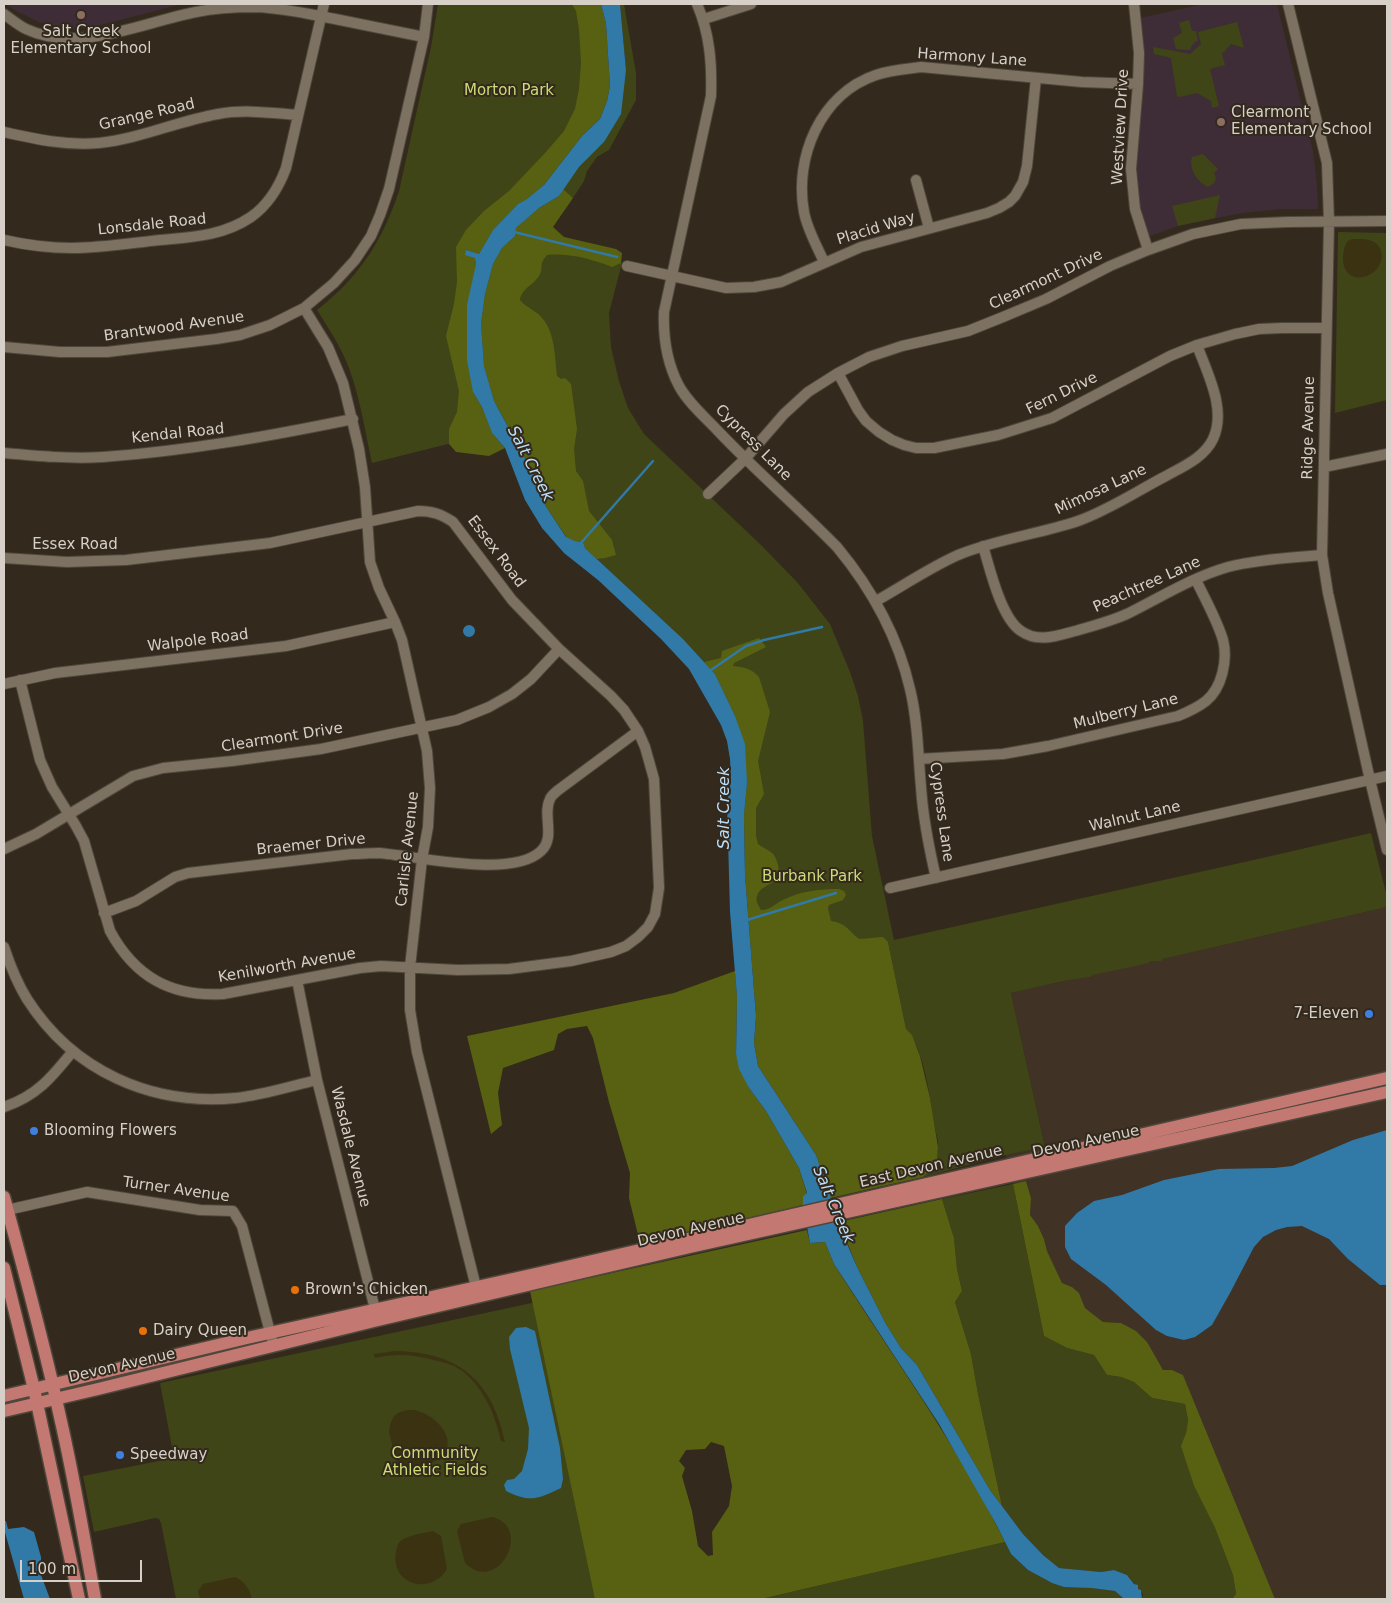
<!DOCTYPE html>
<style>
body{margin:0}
#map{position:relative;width:1391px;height:1603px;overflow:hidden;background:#33291c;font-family:"DejaVu Sans",sans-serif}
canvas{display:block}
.frame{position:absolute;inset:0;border:5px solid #d6d0c8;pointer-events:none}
.scale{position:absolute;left:20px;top:1560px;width:122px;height:22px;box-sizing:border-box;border:2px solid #d6d0c8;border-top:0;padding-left:6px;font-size:15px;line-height:18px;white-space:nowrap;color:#d6d0c8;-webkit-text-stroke:4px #33291c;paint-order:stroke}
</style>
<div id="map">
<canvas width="1391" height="1603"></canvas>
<div class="frame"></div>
<div class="scale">100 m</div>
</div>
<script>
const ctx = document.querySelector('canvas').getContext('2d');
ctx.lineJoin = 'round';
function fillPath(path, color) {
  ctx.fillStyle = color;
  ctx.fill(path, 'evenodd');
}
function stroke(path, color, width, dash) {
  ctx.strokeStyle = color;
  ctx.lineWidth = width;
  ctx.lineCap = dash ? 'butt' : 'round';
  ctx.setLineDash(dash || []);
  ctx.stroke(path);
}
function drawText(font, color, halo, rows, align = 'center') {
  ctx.font = font + ' "DejaVu Sans",sans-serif';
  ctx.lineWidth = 4;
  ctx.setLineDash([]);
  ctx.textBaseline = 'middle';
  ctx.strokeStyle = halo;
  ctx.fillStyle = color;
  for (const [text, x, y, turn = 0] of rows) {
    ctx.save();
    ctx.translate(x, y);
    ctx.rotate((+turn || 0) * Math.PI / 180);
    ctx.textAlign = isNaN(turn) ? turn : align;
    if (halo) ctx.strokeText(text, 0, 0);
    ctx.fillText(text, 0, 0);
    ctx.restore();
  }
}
fillPath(new Path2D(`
 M1387,907V1599H1275L1183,1375L1172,1370H1163L1155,1358L1121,1323L1103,1322L1085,1308L1079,1293L1072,1287L1062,1283L1047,1251L1044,1239L1038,1226L1030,1215L1031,1198L1026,1181L1013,1184L1006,1155L1045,1146L1011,993L1064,981L1090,977L1092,975L1129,966L1149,963L1151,961H1158L1163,959Z`), '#413226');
fillPath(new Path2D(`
 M6,4H182L93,27L71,29L41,23L16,11Z
 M1203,4H1277L1313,151L1317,184L1318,209H1282L1242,213L1178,226L1145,238L1135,209L1136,19Z`), '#3e2d36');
fillPath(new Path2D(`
 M438,4H601L608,48L544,185L492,433L372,463C365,431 360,398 349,368C341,347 329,329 317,310C359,277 382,242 399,191L431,47Z
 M620,4H624L636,73V100L609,150L597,157L587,171L584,181L573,198L563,189L579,167L604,142L626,70Z
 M1189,20L1192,31H1196L1198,41L1194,42V44L1192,45L1190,50L1176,49L1173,38L1182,33L1179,23Z
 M1237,22L1244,48L1231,44L1222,54L1225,65L1210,69L1219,106L1212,108L1211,101L1197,93L1180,97L1177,96L1171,58L1154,54L1153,47L1190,54L1201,44L1198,32Z
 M1203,154L1218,169L1214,173L1216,178L1214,183L1208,187C1198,183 1188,168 1192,157Z
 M1220,195L1215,218L1178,226L1172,206Z
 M1338,232L1387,233V400L1335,413Z
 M515,236L622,263L609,313L611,347L619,381L628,408L644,434L761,545L797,582L830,624L850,672L858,696L863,721L872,836L894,940L1258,859L1371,833L1387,897V907L1163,959L1161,961H1151L1149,963L1093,975L1090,977L1064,981L1011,993L1045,1147L1006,1155L923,1177C930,1170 938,1158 938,1147C939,1141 936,1134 935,1128C930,1101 925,1049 906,1029L888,942L870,938L859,940L752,968L744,815L715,674L683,639L585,548L520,447Z
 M1013,1184L1044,1336L1067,1348L1094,1355L1107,1375L1121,1377L1134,1382L1152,1398L1185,1404L1188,1420L1186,1433L1182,1446L1194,1486L1215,1528L1233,1575L1236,1594L1232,1599H1142L1143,1594L1127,1575L1114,1570L1101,1572L1059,1568L1043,1555L1023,1534L1002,1506L978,1394L971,1354L955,1302L962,1291L957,1269L954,1238L942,1199Z
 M541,1301L603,1599H176L161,1523L159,1519L155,1518L94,1532L83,1476L174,1458L160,1383Z
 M1005,1542L1011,1554L1028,1570L1052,1583L1115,1591L1124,1599H761Z`), '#3f4517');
fillPath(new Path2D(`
 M572,4H601L606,24L610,86L607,101L600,119L582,136L544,185L527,199L518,204L493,230L479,254L466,250L475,258L476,264L473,392L482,407L492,433L505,448L489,456L456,452L449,444V429L457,412L459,391L446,336L454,304L457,282L456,247L466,230L484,211L509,191L546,152L564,131L575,109L579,89L581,63L579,29L576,11Z
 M563,189L573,198L553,227L564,237L616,249L622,253L621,263L612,267C591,259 569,253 547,255C538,266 544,265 540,274C535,285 522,287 520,300C526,308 536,310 542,318C555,332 555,358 557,376L561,379L565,378L571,384L577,429L574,449L576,471L583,481L589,511L612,540L616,555L605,558L597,559L585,548L583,542L575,541L567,538L545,505L539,484L494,401L484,366L481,324L485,294L493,264L502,248L515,236L516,228L539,208L559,196Z
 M759,638L766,647L734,663L733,666C743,667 751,668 759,677L770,712L758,761L764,794L756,808V836L758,844C763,848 771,851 774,855C779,863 781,874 774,881C768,886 759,888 757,896C755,901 759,906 761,910C771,910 774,904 783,900C800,891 820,889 839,889L844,891L846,895L843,900L829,905L828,908L831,921C846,923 848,930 859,939L883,937L888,942L906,1029L912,1035L920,1056L930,1098L938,1147L936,1169L930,1170L923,1177L830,1198L816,1155L758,1066L754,1043L756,1016L745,875L744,815L747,783L735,716L715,674L704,662L721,658L722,651Z
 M735,971L737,997L736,1054L749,1088L766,1111L799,1168L807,1194L803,1196V1205L640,1243L629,1198L630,1173L609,1102L593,1038L587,1026L567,1029L558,1034L554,1050L503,1068L498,1093L502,1125L491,1134L467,1036L674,993Z
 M1026,1181L1031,1198L1030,1215L1038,1226L1044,1239L1047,1251L1062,1283L1072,1287L1079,1293L1085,1308L1103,1322L1121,1323L1136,1331L1147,1342L1163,1370H1172L1183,1375L1275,1599H1232L1236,1594L1233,1575L1215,1528L1194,1486L1181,1446L1186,1433L1188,1420L1185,1404L1152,1398L1134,1382L1121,1377L1107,1375L1094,1355L1067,1348L1044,1336L1013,1184Z
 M942,1199L954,1238L957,1269L962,1291L955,1302L971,1354L978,1394L1002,1506L990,1490L917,1365L901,1348L886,1324L857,1267L839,1222Z
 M807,1230L810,1243L825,1242L834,1264C892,1356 957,1444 1005,1542L761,1599H595L530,1291ZM711,1442L724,1446L732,1486L729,1506L712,1532L713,1555L708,1556L698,1546L692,1511L682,1476L685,1468L679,1461L686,1450L705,1449Z`), '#586111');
fillPath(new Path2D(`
 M1353,239C1364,239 1374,238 1380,248C1391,276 1342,293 1343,257C1344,249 1344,245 1349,240Z
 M395,1351C457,1352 492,1379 505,1442L501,1441C495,1413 480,1378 452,1365C443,1362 434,1360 425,1358C408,1354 393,1354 375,1358L374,1354Z
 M414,1410C436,1414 463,1442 437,1460C430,1465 413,1466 403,1469L397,1464L389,1432C391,1415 397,1410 414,1410Z
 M492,1517C534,1527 498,1596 465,1563L457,1531L461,1524Z
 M433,1531L441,1536L447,1569C431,1596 390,1585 396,1552C397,1547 398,1542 403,1539C412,1535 423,1533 433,1531Z
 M235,1577C244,1581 250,1589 252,1599H200L198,1591L203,1584Z`), '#3b3212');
fillPath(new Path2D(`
 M601,4H620L626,70L621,114L604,142L579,167L559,196L539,208L516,228L515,236L502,248L493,264L485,294L481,324L484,366L494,401L539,484L545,505L566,537L575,541L583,542L585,548L683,639L715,674L735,716L745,744L747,783L744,815L745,875L756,1016L754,1043L758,1066L816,1155L845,1239L857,1267L886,1324L901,1348L917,1365L990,1490L1023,1534L1043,1555L1059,1568L1101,1572L1114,1570L1127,1575L1134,1584L1138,1585V1589L1141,1590L1142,1599H1124L1115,1591L1091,1588L1064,1587L1052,1583L1028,1570L1011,1554L996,1524L939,1424L834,1264L825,1242L810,1243L803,1205V1196L807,1193L799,1168L766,1111L749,1088L739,1069L736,1054L737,997L730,912L727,803L731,781L730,759L727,741L721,725L689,669L661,639L598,580L564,553L542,528L525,500L505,448L492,433L482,407L473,392L467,360V305L476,264L475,258L465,255L466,250L479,254L493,230L518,204L527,199L544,185L582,136L600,119L607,101L610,86L606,24Z
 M463 631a6 6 0 1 1 12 0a6 6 0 1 1-12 0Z
 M1387,1130V1285H1380L1348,1259L1329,1239L1302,1226L1287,1227L1276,1230L1263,1237L1254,1247L1230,1293L1212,1325L1195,1337L1184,1340L1167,1336L1156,1330L1106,1285L1071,1259L1065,1247V1226L1077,1213L1094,1201L1122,1195L1164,1180L1219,1169L1274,1168L1292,1166L1353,1140Z
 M526,1327L535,1331L560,1448L563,1479L561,1488C538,1499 530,1503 506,1491L504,1485L507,1480L514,1479L522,1471L528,1449L529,1428L510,1349L509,1337L516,1328Z
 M4,1521H6L8,1529L24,1527L34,1532L41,1557V1575L50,1599H24L4,1529Z`), '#3179a6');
stroke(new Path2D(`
 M514,232L617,257
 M580,544L653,461
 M711,670L746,646L764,640L822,627
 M747,920L836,893`), '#3179a6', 2.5);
const minor = new Path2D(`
 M697,4C710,34 712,64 711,96L664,312C663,338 667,363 679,386C689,404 706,418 719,432C757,472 799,508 837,547C871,588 898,637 910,689C918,721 918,755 921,787C923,818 929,848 936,878
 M1134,4L1139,53L1138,84L1131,169L1135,209L1148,250
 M1288,4L1327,163L1329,222L1322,555L1328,593L1370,780L1387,850
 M4,14C11,19 18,25 26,29C79,54 143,22 196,12C215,8 236,7 256,7C283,8 309,14 335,19C364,25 394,31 424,37
 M704,19L751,4
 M4,132C35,139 66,146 99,143C139,139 178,121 218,114C245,109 272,113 298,115
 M916,180L929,228
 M4,240C26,245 49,248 72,248C101,248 131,243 160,240C192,237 223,236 251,217C268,205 279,187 286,168L324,4
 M824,262C817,246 807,229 804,212C794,158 820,94 876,75C890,70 906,69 921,67L1082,82L1138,84
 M627,266L726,288L754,287L781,282L861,247L987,213L999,208L1009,202L1015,196L1023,182L1027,166L1036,78
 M304,308L328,347L343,383L359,449L365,487L370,562L379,588L395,622L402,640L427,751L430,788L428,827L422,859L410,967V1010L417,1052L476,1287
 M4,347L60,352H107L216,339L240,335L270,325L304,308L334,283L355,260L371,236L380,215L389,189L424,37L428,4
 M838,373L858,410L866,421L879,432L892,440L904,445L916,448H934L998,435L1052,418L1170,356L1197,345L1235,334L1259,329L1282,328H1326
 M4,453C37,456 70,459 103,457C187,451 270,436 353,419
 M1324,467L1387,454
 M708,494L745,459L784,414L808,392L838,373L869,357L902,346L968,331L1003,317L1046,299L1110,266L1148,250L1193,234L1241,224L1287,222L1387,221
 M983,546C990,569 1001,618 1021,631C1038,643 1056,636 1075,631C1093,626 1112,621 1129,613C1161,597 1193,577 1228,567C1259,559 1291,558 1322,555
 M4,558L67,562L126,560L270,543L418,511C432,511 441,514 453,522L512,600L559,649L611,696L624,710L638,731L645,747L654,779L659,888L655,914L648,927L638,937L626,946L611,952L571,961L509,969L458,970L381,966L360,968L223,994C171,997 135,977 110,931L84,841L76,826L52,787L40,760L20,680
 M876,601C903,586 929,568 958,555C997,539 1039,534 1078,521C1109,510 1137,491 1166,476C1182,467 1204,458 1213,439C1227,409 1207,373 1197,345
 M4,684L55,673L286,646L395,622
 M919,759L1003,754L1048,746L1178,716C1188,712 1197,708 1206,701C1222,688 1228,660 1223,640C1217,620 1205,599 1196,580
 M4,849L36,834L133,776L163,768L232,761L321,749L457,720L489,707L512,694L531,679L559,649
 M890,888L1387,776
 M104,913L136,901L175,877L188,873L352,854C361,854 370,853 379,853C417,856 512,879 541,851C556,837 542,815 550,799C551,796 555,793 557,791L638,731
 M4,947C10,965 17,983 27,999C73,1071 151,1106 236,1098C263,1095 291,1086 317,1080
 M297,980L317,1080L377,1317
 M4,1107C37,1096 52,1077 73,1051
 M7,1210L87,1192L200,1210L233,1211L242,1226L272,1340`);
const major = new Path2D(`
 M4,1197C24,1270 44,1343 60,1417C74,1477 84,1538 95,1599
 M4,1268L34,1389L79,1599
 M4,1396L247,1338L540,1273L1387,1078
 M4,1411L98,1389L378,1320L690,1247L1387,1092`);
stroke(minor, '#4f473c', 12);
stroke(major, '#4f473c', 15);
stroke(minor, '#7d7162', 10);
stroke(major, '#c37971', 12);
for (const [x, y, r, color] of [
 [81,15,5,"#8d6e63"],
 [1221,122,5,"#8d6e63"],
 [1369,1014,5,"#3f7fe0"],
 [34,1131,5,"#3f7fe0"],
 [295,1290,5,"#e8710a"],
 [143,1331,5,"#e8710a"],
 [120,1455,5,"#3f7fe0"]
]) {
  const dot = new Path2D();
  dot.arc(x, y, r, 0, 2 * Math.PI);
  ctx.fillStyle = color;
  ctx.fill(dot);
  stroke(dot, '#33291c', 2);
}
drawText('15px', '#d6d0c8', '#33291c', [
 ["Salt Creek",81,32,"center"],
 ["Elementary School",81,49,"center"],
 ["Clearmont",1231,113],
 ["Elementary School",1231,130],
 ["7-Eleven",1359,1014,"right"],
 ["Blooming Flowers",44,1131],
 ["Brown's Chicken",305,1290],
 ["Dairy Queen",153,1331],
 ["Speedway",130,1455]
], 'left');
drawText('15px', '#d6d0c8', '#33291c', [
 ["Harmony Lane",972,58,4],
 ["Grange Road",147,115,-13],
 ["Westview Drive",1121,127,-87],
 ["Lonsdale Road",152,225,-6],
 ["Placid Way",876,229,-17],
 ["Clearmont Drive",1046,280,-25],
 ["Brantwood Avenue",174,327,-8],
 ["Fern Drive",1062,394,-26],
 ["Ridge Avenue",1309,428,-89],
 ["Kendal Road",178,434,-6],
 ["Cypress Lane",753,443,45],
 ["Mimosa Lane",1101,490,-25],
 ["Essex Road",75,545],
 ["Essex Road",496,552,53],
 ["Peachtree Lane",1147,585,-24],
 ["Walpole Road",198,641,-7],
 ["Mulberry Lane",1126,712,-14],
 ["Clearmont Drive",282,738,-9],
 ["Cypress Lane",941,812,82],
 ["Walnut Lane",1135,817,-13],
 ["Braemer Drive",311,845,-6],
 ["Carlisle Avenue",408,849,-84],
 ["Kenilworth Avenue",287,966,-10],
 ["Devon Avenue",1086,1142,-12],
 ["Wasdale Avenue",350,1147,76],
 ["East Devon Avenue",931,1167,-13],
 ["Turner Avenue",176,1190,8],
 ["Devon Avenue",691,1230,-13],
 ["Devon Avenue",122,1366,-13]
]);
drawText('15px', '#ccdc75', '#33291c', [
 ["Morton Park",509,91],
 ["Burbank Park",812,877],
 ["Community",435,1454],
 ["Athletic Fields",435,1471]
]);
drawText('italic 16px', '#bcdff9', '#33291c', [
 ["Salt Creek",530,464,63],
 ["Salt Creek",725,808,-90],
 ["Salt Creek",833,1205,67]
]);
</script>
